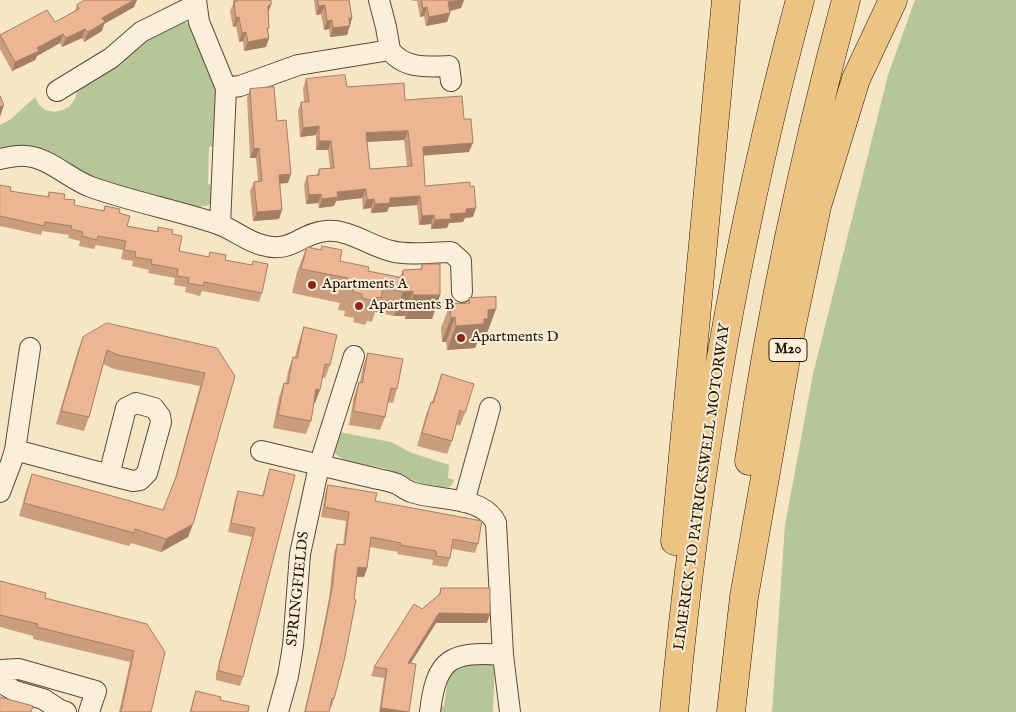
<!DOCTYPE html>
<style>
body{margin:0}
canvas{display:block;background:#f7e6c6}
</style>
<canvas width="1016" height="712"></canvas>
<script>
const context = document.querySelector('canvas').getContext('2d');
context.lineJoin = 'round';
function fillPath(path, color) { context.fillStyle = color; context.fill(path, 'evenodd'); }
function strokePath(path, color, width, dash) { context.strokeStyle = color; context.lineWidth = width; context.lineCap = dash ? 'butt' : 'round'; context.setLineDash(dash || []); context.stroke(path); }
function write(font, color, halo, rows, align = 'center') {
  context.font = font + ' "IM FELL English",serif'; context.lineWidth = 4; context.setLineDash([]); context.textBaseline = 'middle'; context.strokeStyle = halo; context.fillStyle = color; for (const [text, x, y, turn = 0] of rows) {
    context.save(); context.translate(x, y); context.rotate((+turn || 0) * Math.PI / 180); context.textAlign = isNaN(turn) ? turn : align; if (halo) context.strokeText(text, 0, 0); context.fillText(text, 0, 0); context.restore();
  }
}
const green = new Path2D(`
 M 915,0 L 1016,0 L 1016,712 L 772,712 L 785,525 L 813,374 L 888,75 Z
 M 178,22 L 185,22 L 190,25 L 218,88 L 214,146 L 209,147 L 208,184 L 214,186 L 214,201 C 204,210 194,206 181,204 L 0,151 L 0,125 L 11,119 L 35,97 L 39,105 L 45,110 L 54,112 L 63,110 L 70,106 L 75,99 L 79,86 L 138,43 Z
 M 339,432 L 391,442 L 412,453 L 449,465 L 448,478 L 454,480 L 452,485 C 436,496 396,470 379,467 C 367,464 352,464 341,458 C 337,456 335,453 333,450 Z
 M 471,660 L 495,664 L 493,712 L 437,712 L 436,710 L 444,706 L 447,685 L 442,679 L 450,670 Z`);
const minor = new Path2D(`
 M 196,0 L 199,22 L 226,88 L 220,225
 M 379,0 L 386,27 L 390,50
 M 226,88 L 240,86 L 298,65 L 390,50 C 404,69 428,67 449,66 L 451,81
 M 57,91 L 111,58 L 141,32 L 195,5
 M 0,159 C 9,157 17,155 26,156 C 50,158 69,179 91,187 C 133,202 176,210 218,224 C 233,229 246,241 262,245 C 292,254 300,233 326,231 C 349,229 370,246 391,251 C 410,256 432,252 451,252 L 461,261 L 462,292
 M 15,450 L 109,475 L 133,481 L 140,480 L 147,473 L 161,422 L 160,416 L 154,408 L 136,403 L 126,408 L 109,475
 M 261,451 L 378,479 C 384,480 391,482 397,484 C 401,486 406,490 411,492 C 436,501 483,495 496,523 L 503,655 L 510,712
 M 0,492 L 11,463 L 15,450 L 30,348
 M 464,502 L 490,408
 M 0,670 L 19,669 L 96,691 L 89,712
 M 0,682 L 15,691 L 43,699 L 60,710 L 66,712
 M 278,712 L 288,676 L 293,646 L 300,554 L 319,466 L 354,356
 M 430,712 C 436,658 451,651 503,655`);
const motorway = new Path2D(`
 M 749,461 C 772,305 805,152 846,0
 M 675,541 L 726,0
 M 674,712 C 696,471 737,234 800,0
 M 731,712 L 744,597 L 792,324 L 817,206 L 856,79 L 893,0`);
const wall = new Path2D(`
 M 85,0 L 137,0 L 134,7 L 104,24 L 102,31 L 84,42 L 82,38 L 62,47 L 60,43 L 37,56 L 35,60 L 12,71 L 0,49 L 0,35 L 55,22 L 75,11 L 77,5 Z
 M 233,0 L 271,0 L 268,14 L 269,28 L 268,32 L 269,38 L 266,47 L 244,51 L 243,41 L 239,42 L 236,26 L 233,27 L 230,11 L 233,4 Z
 M 314,0 L 349,0 L 352,18 L 347,35 L 330,37 L 329,29 L 324,30 L 321,14 L 316,15 Z
 M 412,0 L 464,0 L 461,8 L 450,11 L 450,13 L 447,22 L 426,26 L 424,16 L 420,17 L 417,1 L 413,1 Z
 M 306,79 L 405,100 L 464,119 L 469,152 L 423,155 L 425,186 L 473,217 L 465,218 L 463,222 L 449,223 L 447,228 L 431,229 L 431,224 L 419,225 L 417,205 L 389,207 L 387,212 L 371,213 L 371,208 L 363,209 L 362,198 L 336,201 L 334,206 L 319,208 L 318,203 L 306,204 L 304,185 L 307,176 L 317,175 L 319,169 L 330,168 L 328,150 L 316,150 L 316,135 L 300,137 L 298,111 L 301,102 L 304,102 L 303,88 ZM 404,140 L 407,166 L 370,169 L 367,142 Z
 M 250,89 L 277,121 L 288,183 L 280,183 L 282,210 L 279,219 L 253,221 L 250,191 L 254,182 L 258,181 L 256,158 L 250,158 L 247,98 Z
 M 0,185 L 10,191 L 47,197 L 49,192 L 64,199 L 74,205 L 103,211 L 105,206 L 119,213 L 127,226 L 157,231 L 158,227 L 172,234 L 179,251 L 208,257 L 210,252 L 225,260 L 251,265 L 253,261 L 262,293 L 259,302 L 202,291 L 200,296 L 185,292 L 186,287 L 174,285 L 175,278 L 148,273 L 149,270 L 132,266 L 133,261 L 121,259 L 123,250 L 96,245 L 94,249 L 79,246 L 80,241 L 68,238 L 69,235 L 42,231 L 41,235 L 0,226 Z
 M 322,246 L 340,261 L 368,271 L 400,277 L 403,270 L 420,269 L 422,264 L 440,295 L 432,319 L 405,319 L 405,316 L 394,316 L 375,312 L 372,322 L 367,321 L 365,325 L 353,322 L 354,318 L 344,316 L 345,311 L 338,310 L 340,303 L 292,293 L 297,272 L 306,248 L 320,250 Z
 M 469,298 L 496,309 L 487,333 L 483,334 L 480,343 L 477,343 L 475,348 L 447,350 L 446,342 L 442,342 L 441,328 L 450,304 L 468,303 Z
 M 304,327 L 330,365 L 325,378 L 322,378 L 315,403 L 314,403 L 311,421 L 306,434 L 273,428 L 279,397 L 284,383 L 286,383 L 288,371 L 293,357 L 295,357 L 299,341 Z
 M 83,337 L 217,348 L 193,524 L 188,537 L 161,552 L 131,543 L 129,546 L 19,516 L 27,488 L 32,474 L 163,510 L 173,486 L 200,386 L 114,369 L 103,364 L 89,417 L 84,431 L 56,424 L 78,350 Z
 M 368,353 L 397,389 L 393,403 L 388,402 L 385,417 L 380,430 L 349,425 L 354,396 L 359,382 L 360,382 L 363,366 Z
 M 442,374 L 465,413 L 460,426 L 456,424 L 452,441 L 447,454 L 417,446 L 426,415 L 431,402 L 432,402 Z
 M 270,469 L 243,677 L 240,686 L 216,680 L 216,674 L 252,537 L 228,532 L 235,500 L 238,491 L 262,496 L 267,478 Z
 M 328,485 L 375,501 L 478,544 L 475,553 L 452,549 L 450,558 L 447,567 L 432,565 L 433,560 L 397,554 L 398,552 L 370,547 L 367,568 L 364,577 L 357,577 L 334,699 L 331,708 L 330,708 L 329,712 L 304,712 L 318,654 L 329,598 L 334,553 L 337,544 L 343,545 L 346,521 L 321,517 L 325,494 Z
 M 0,581 L 45,598 L 147,624 L 151,712 L 119,712 L 130,662 L 33,639 L 33,636 L 0,627 Z
 M 441,588 L 487,623 L 436,623 L 411,663 L 409,712 L 379,712 L 384,678 L 371,676 L 374,667 L 422,609 L 438,596 Z
 M 196,691 L 220,700 L 248,712 L 190,712 L 193,700 Z`);
const shadedWall = new Path2D(`
 M 132,0 L 137,0 L 134,7 L 104,24 L 102,31 L 84,42 L 88,32 L 102,18 Z
 M 461,0 L 464,0 L 461,8 L 445,12 L 448,2 Z
 M 271,5 L 268,14 L 268,6 Z
 M 325,5 L 321,14 L 316,15 L 319,6 Z
 M 427,7 L 424,16 L 420,17 L 423,8 Z
 M 450,13 L 447,22 L 426,26 L 429,17 Z
 M 239,17 L 236,26 L 233,27 L 236,18 Z
 M 349,18 L 352,18 L 347,35 L 330,37 L 333,28 Z
 M 332,20 L 329,29 L 324,30 L 327,21 Z
 M 85,29 L 82,38 L 62,47 L 66,38 Z
 M 246,32 L 243,41 L 239,42 L 242,33 Z
 M 63,34 L 60,43 L 37,56 L 35,60 L 12,71 L 15,62 L 37,48 Z
 M 269,38 L 266,47 L 244,51 L 248,42 Z
 M 4,105 L 0,117 L 0,107 Z
 M 319,126 L 316,135 L 300,137 L 303,128 Z
 M 408,131 L 404,140 L 363,142 L 366,133 Z
 M 319,141 L 331,141 L 328,150 L 316,150 Z
 M 473,143 L 469,152 L 419,156 L 423,147 Z
 M 259,148 L 256,158 L 250,158 L 254,149 Z
 M 291,174 L 288,183 L 276,184 L 279,175 Z
 M 366,189 L 362,198 L 336,201 L 334,206 L 319,208 L 322,199 L 337,192 Z
 M 321,194 L 318,203 L 306,204 L 309,195 Z
 M 420,196 L 417,205 L 389,207 L 387,212 L 371,213 L 375,204 L 390,198 Z
 M 374,199 L 371,208 L 363,209 L 367,200 Z
 M 476,208 L 473,217 L 465,218 L 463,222 L 449,223 L 447,228 L 431,229 L 435,220 L 466,209 Z
 M 282,210 L 279,219 L 253,221 L 257,212 Z
 M 434,215 L 431,224 L 419,225 L 422,216 Z
 M 413,291 L 405,316 L 394,316 L 403,292 Z
 M 413,295 L 440,295 L 432,319 L 405,319 Z
 M 496,309 L 487,333 L 483,334 L 480,343 L 477,343 L 475,348 L 447,350 L 456,326 L 488,310 Z
 M 455,317 L 446,342 L 442,342 L 451,318 Z
 M 316,389 L 320,390 L 315,403 L 312,403 Z
 M 193,524 L 188,537 L 161,552 L 166,539 Z
 M 358,567 L 367,568 L 364,577 L 355,576 Z
 M 439,613 L 490,614 L 487,623 L 436,623 L 405,672 L 408,663 Z
 M 381,708 L 408,712 L 380,712 Z`);
const building = new Path2D(`
 M 85,0 L 134,0 L 102,18 L 105,22 L 88,32 L 85,29 L 66,38 L 63,34 L 37,48 L 39,51 L 15,62 L 0,35 L 47,10 L 55,22 L 79,9 L 77,5 Z
 M 237,0 L 271,0 L 271,5 L 268,6 L 269,28 L 267,28 L 269,38 L 248,42 L 246,32 L 242,33 L 239,17 L 236,18 L 234,2 L 237,1 Z
 M 318,0 L 349,0 L 352,18 L 349,18 L 350,26 L 333,28 L 332,20 L 327,21 L 325,5 L 319,6 Z
 M 422,0 L 461,0 L 448,2 L 450,13 L 429,17 L 427,7 L 423,8 Z
 M 345,75 L 347,87 L 404,83 L 405,100 L 462,96 L 464,119 L 471,119 L 473,143 L 423,147 L 425,186 L 470,182 L 470,187 L 474,186 L 476,208 L 466,209 L 466,213 L 450,214 L 451,219 L 435,220 L 434,215 L 422,216 L 420,196 L 390,198 L 390,203 L 375,204 L 374,199 L 367,200 L 366,189 L 337,192 L 338,197 L 322,199 L 321,194 L 309,195 L 307,176 L 319,175 L 319,169 L 334,168 L 331,141 L 319,141 L 319,126 L 303,128 L 301,102 L 309,102 L 306,79 ZM 408,131 L 412,166 L 370,169 L 366,133 Z
 M 274,87 L 277,121 L 286,120 L 291,174 L 279,175 L 282,210 L 257,212 L 254,182 L 262,181 L 259,148 L 254,149 L 250,89 Z
 M 0,96 L 4,105 L 0,107 Z
 M 0,185 L 11,187 L 10,191 L 49,197 L 49,192 L 65,194 L 64,199 L 75,200 L 74,205 L 104,211 L 105,206 L 120,209 L 119,213 L 130,216 L 127,226 L 158,232 L 158,227 L 173,230 L 172,234 L 182,236 L 179,251 L 209,257 L 210,252 L 226,255 L 225,260 L 252,265 L 253,261 L 268,264 L 262,293 L 204,282 L 203,286 L 188,283 L 189,278 L 177,276 L 178,269 L 151,264 L 152,260 L 135,257 L 136,252 L 124,250 L 126,241 L 98,236 L 97,240 L 82,236 L 83,232 L 71,229 L 72,226 L 45,222 L 44,226 L 0,216 Z
 M 322,246 L 342,250 L 340,261 L 369,267 L 368,271 L 403,278 L 403,270 L 422,269 L 422,264 L 440,264 L 440,295 L 413,295 L 413,291 L 403,292 L 383,288 L 381,298 L 375,297 L 374,301 L 362,298 L 362,294 L 353,292 L 354,287 L 347,286 L 348,278 L 301,269 L 307,247 L 321,250 Z
 M 496,297 L 496,309 L 488,310 L 488,319 L 484,319 L 484,324 L 456,326 L 455,317 L 451,318 L 450,304 L 470,303 L 469,298 Z
 M 107,323 L 217,348 L 235,376 L 193,524 L 166,539 L 135,529 L 134,533 L 24,503 L 32,474 L 163,510 L 176,477 L 205,373 L 118,355 L 107,350 L 89,417 L 61,411 L 83,337 Z
 M 304,327 L 337,335 L 330,365 L 325,364 L 320,390 L 316,389 L 311,421 L 278,415 L 284,383 L 288,384 L 293,357 L 297,358 Z
 M 368,353 L 403,359 L 397,389 L 391,388 L 385,417 L 353,411 L 359,382 L 362,383 Z
 M 442,374 L 474,384 L 465,413 L 460,410 L 452,441 L 422,433 L 431,402 L 433,403 Z
 M 270,469 L 295,475 L 243,677 L 219,671 L 219,665 L 255,528 L 231,523 L 238,491 L 263,496 Z
 M 328,485 L 377,493 L 375,501 L 482,521 L 478,544 L 453,539 L 450,558 L 436,556 L 436,551 L 400,545 L 401,543 L 371,537 L 367,568 L 358,567 L 354,599 L 356,600 L 344,661 L 334,699 L 332,698 L 329,712 L 305,712 L 321,645 L 332,589 L 337,544 L 345,545 L 349,512 L 325,507 Z
 M 0,581 L 46,593 L 45,598 L 147,624 L 165,652 L 151,712 L 121,712 L 134,651 L 37,627 L 38,624 L 0,615 Z
 M 441,588 L 490,588 L 490,614 L 439,613 L 408,663 L 416,664 L 409,712 L 381,708 L 387,669 L 374,667 L 414,604 L 422,609 L 440,594 Z
 M 196,691 L 221,697 L 220,700 L 249,706 L 248,712 L 191,712 Z
 M 0,697 L 33,706 L 31,712 L 0,712 Z`);
const markers = [
 [312,285,5,"#8f2418"],
 [359,306,5,"#8f2418"],
 [461,338,5,"#8f2418"]
];
const shields = [
 [788,350,38]
];
const shieldNames = [
 ["M20",788,350]
];
const poiNames = [
 ["Apartments A",322,285],
 ["Apartments B",369,306],
 ["Apartments D",471,338]
];
const streetNames = [
 ["LIMERICK TO PATRICKSWELL MOTORWAY",703,487,-82],
 ["SPRINGFIELDS",299,589,-84]
];
fillPath(green, '#b7c699');
strokePath(minor, '#5b4b33', 22);
strokePath(motorway, '#271702', 29);
strokePath(minor, '#faefda', 20);
strokePath(motorway, '#ecc383', 28);
fillPath(wall, '#ca9d7d');
fillPath(shadedWall, '#a47f66');
fillPath(building, '#ebb691');
strokePath(building, '#a47f66', 1);
for (const [x, y, r, color] of markers) { const dot = new Path2D(); dot.arc(x, y, r, 0, 2 * Math.PI); context.fillStyle = color; context.fill(dot); strokePath(dot, '#faefda', 2); }
for (const [x, y, w] of shields) { const box = new Path2D(); box.roundRect(x - w / 2, y - 11.5, w, 23, 4); context.fillStyle = '#faefda'; context.fill(box); strokePath(box, '#271702', 1); }
write('bold 14px', '#271702', null, shieldNames);
write('15px', '#271702', '#faefda', poiNames, 'left');
write('15px', '#271702', '#faefda', streetNames);
</script>
